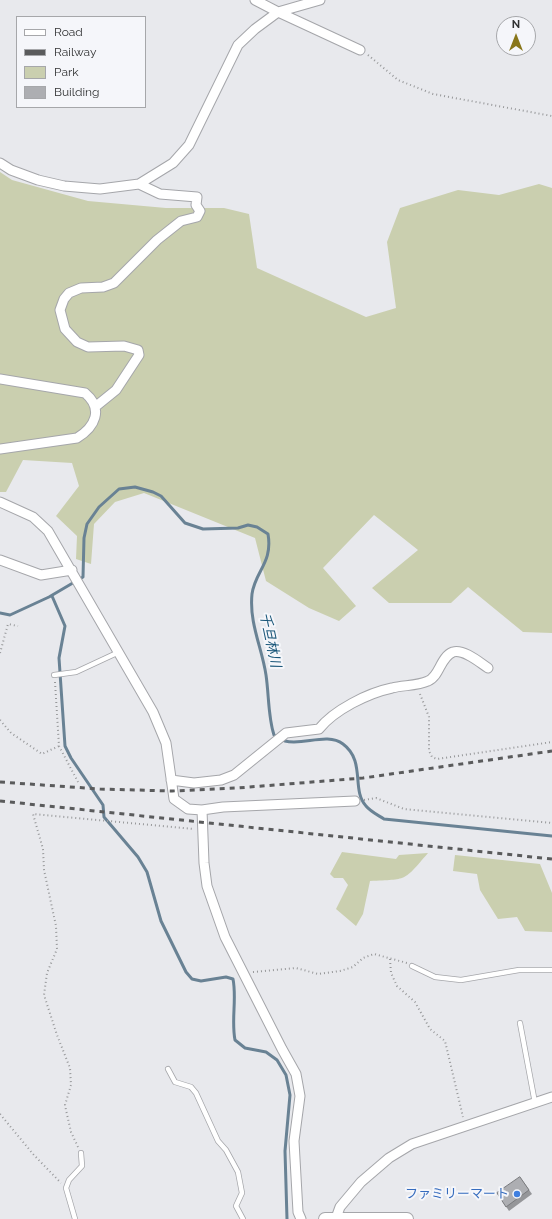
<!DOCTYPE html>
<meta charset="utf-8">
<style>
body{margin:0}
#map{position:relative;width:552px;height:1219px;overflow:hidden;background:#e8e9ed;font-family:Raleway,sans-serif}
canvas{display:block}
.legend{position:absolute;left:16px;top:16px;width:130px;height:92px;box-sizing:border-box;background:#f5f6fa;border:1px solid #a6a7aa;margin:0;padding:5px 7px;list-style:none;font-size:12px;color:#303132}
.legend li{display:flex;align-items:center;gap:8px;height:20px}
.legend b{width:20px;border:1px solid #a6a7aa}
.north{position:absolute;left:496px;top:16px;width:40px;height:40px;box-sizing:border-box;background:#f5f6fa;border:1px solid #a6a7aa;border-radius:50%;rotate:0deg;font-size:11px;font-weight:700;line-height:16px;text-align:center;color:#303132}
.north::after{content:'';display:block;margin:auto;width:14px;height:18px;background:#88761a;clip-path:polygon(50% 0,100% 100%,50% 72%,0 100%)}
</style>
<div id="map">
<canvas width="552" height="1219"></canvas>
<ul class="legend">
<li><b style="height:5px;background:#fff"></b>Road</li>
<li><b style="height:5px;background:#5a5b5c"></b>Railway</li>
<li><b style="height:11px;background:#cacfaf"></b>Park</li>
<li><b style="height:11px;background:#adaeb2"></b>Building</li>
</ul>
<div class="north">N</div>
</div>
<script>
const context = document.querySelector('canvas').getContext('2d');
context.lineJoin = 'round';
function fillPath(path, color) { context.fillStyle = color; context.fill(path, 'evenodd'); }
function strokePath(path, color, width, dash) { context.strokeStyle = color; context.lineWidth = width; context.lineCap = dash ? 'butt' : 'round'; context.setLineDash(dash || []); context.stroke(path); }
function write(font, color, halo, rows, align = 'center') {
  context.font = font + ' Raleway,"Noto Sans JP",sans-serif'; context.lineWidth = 4; context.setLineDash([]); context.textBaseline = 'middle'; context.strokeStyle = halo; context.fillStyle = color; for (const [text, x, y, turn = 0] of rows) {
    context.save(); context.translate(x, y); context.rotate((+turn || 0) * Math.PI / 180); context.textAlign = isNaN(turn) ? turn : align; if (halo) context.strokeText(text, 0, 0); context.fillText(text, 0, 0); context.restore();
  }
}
const green = new Path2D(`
 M 0,172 L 12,180 L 88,201 L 166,208 L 224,208 L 249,214 L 257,268 L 366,317 L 396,308 L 387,242 L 400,208 L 458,190 L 499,195 L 539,184 L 552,188 L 552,633 L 523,632 L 468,587 L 451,603 L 389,603 L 372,588 L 418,550 L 374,515 L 323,568 L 356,606 L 339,621 L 309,608 L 266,581 L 255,538 L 144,493 L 115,502 L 94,524 L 91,564 L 76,559 L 77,536 L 56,516 L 79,486 L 72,463 L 23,460 L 6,492 L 0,492 Z
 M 342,852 L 396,859 L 399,855 L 428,853 C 403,882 408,879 370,881 L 363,914 L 356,926 L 336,909 L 348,885 L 343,878 L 334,878 L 330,874 Z
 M 455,855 L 540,864 L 552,893 L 552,932 L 525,931 L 517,917 L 498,919 L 480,890 L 477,874 L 453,871 Z`);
const stream = new Path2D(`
 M 52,596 L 65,626 L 59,658 L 65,746 L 71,758 L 103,805 L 104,817 L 138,857 L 147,872 L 161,921 L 186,972 L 192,979 L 201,981 L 226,977 L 233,979 C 237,999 231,1020 235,1040 L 245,1048 L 266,1052 L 277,1060 L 286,1075 L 290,1095 L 285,1151 L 287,1219
 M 0,613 L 10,615 L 49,597 L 83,577 L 84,538 L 87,524 L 99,507 L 119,489 L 135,487 L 153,492 L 161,496 L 185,523 L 203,529 L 238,528 L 248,525 L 257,527 L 268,534 C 273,563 255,571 252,594 C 249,623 262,648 266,675 C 269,695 268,717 274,735 C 278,737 282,740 285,741 C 303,746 327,732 343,744 C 366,761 351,790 366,806 C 371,812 378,815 384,819 L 552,836`);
const path = new Path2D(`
 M 368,55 L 398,80 L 433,94 L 552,116
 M 0,653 L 8,624 L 18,626
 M 55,682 L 59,746 L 78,782
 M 420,694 L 429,717 L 429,751 L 432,757 L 437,759 L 552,742
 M 0,720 L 11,733 L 42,754 L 59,746
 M 364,800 L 376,798 L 404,809 L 552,823
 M 390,959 L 391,973 L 397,986 L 415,1002 L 430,1029 L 445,1041 L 463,1117
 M 253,972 L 296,968 L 318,974 L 340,971 L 353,967 L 363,958 L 374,954 L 407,963
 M 0,1114 L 33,1154 L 61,1183
 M 78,1147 L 71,1132 L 66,1110 L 65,1105 L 71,1085 L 70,1068 L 57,1035 L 44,995 L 47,973 L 57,949 L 56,926 L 44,870 L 43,849 L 33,814 L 194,829`);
const lane = new Path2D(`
 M 54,675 L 76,672 L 119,652
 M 412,966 L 435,977 L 461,980 L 519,970 L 552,970
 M 520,1023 L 535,1103
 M 168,1069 L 175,1082 L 191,1087 L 196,1093 L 218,1141 L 226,1150 L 238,1172 L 242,1193 L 236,1206 L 243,1219
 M 75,1219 L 66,1188 L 69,1180 L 82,1166 L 81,1153`);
const street = new Path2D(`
 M 255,0 L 278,12 L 360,50
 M 0,163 L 11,170 L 38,180 L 64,186 L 100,189 L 139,184 L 173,163 L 189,145 L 238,45 L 255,29 L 278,12 L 320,0
 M 0,379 L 85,393 C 104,409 95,427 77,438 L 0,449
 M 95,407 L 116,390 L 139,355 L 138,350 L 124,346 L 88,347 L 77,342 L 65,329 L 60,310 L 64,299 L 69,293 L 81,288 L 103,287 L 114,283 L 157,240 L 181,221 L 197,217 L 200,211 L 196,205 L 197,197 L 160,194 L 139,184
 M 0,502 L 33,517 L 48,531 L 153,712 L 166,743 L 174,799 L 188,809 L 202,810 L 204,863 L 207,886 L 225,937 L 282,1049 L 296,1074 L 300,1096 L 294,1141 L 298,1212 L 301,1219
 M 0,560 L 41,575 L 72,570
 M 171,780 L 194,783 L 221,780 L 234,775 L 286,733 L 319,729 C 334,710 368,693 392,688 C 403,685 417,686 428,681 C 440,676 440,657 453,652 C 464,649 479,662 488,668
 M 202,810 L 223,807 L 355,801
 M 336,1218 L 340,1207 L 361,1182 L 389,1158 L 412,1144 L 552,1097`);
const secondary = new Path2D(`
 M 325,1219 L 407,1219`);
const rail = new Path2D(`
 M 0,782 L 100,789 L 172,791 L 237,788 L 363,778 L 552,751
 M 0,801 L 552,859`);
const wall = new Path2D(`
 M 520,1177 L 532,1194 L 509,1211 L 497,1193 Z`);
const building = new Path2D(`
 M 520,1177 L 529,1190 L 506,1207 L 497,1193 Z`);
const markers = [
 [517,1194,4,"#3f7fe0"]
];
const shopNames = [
 ["ファミリーマート",509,1194]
];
const waterNames = [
 ["千旦林川",270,640,78]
];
fillPath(green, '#cacfaf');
strokePath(stream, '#698294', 3);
strokePath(lane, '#a5a6aa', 6);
strokePath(street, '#a5a6aa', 11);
strokePath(secondary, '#a5a6aa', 14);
strokePath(path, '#97989a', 2, [1, 3]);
strokePath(lane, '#fff', 4.5);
strokePath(street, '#fff', 9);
strokePath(secondary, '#fff', 12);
strokePath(rail, '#5a5b5c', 3, [5, 5]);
fillPath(wall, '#959699');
fillPath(building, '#adaeb2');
strokePath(building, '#797a7d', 1);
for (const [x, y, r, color] of markers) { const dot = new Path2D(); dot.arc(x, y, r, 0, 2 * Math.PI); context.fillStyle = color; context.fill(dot); strokePath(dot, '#f5f6fa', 1.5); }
write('13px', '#366cbe', '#f5f6fa', shopNames, 'right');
write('italic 14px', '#185578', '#f5f6fa', waterNames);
</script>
